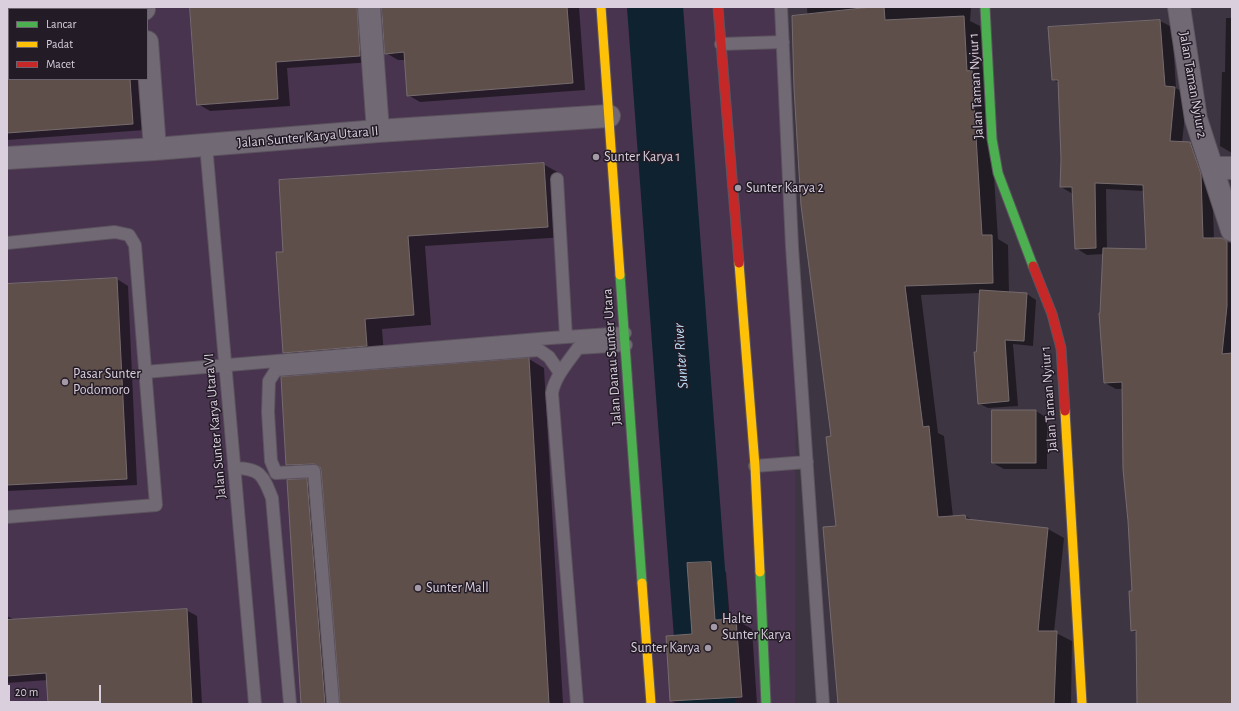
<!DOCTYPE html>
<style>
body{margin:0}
#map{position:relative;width:1239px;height:711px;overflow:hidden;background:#3e3542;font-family:"Alegreya Sans",sans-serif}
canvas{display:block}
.frame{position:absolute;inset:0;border:8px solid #d9cfdd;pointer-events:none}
.legend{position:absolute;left:8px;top:8px;width:140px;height:72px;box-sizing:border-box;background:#231b26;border:1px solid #6c636f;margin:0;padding:5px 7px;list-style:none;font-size:12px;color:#d9cfdd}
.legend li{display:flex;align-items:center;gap:8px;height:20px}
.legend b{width:20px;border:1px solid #6c636f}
.scale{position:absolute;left:8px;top:685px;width:93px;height:18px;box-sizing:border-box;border:2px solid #d9cfdd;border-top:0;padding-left:5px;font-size:12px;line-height:14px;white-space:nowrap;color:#d9cfdd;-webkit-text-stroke:3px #231b26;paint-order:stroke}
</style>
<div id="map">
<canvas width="1239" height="711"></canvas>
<div class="frame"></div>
<ul class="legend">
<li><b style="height:5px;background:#4caf50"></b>Lancar</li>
<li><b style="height:5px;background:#ffc107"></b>Padat</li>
<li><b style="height:5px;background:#c62828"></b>Macet</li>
</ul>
<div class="scale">20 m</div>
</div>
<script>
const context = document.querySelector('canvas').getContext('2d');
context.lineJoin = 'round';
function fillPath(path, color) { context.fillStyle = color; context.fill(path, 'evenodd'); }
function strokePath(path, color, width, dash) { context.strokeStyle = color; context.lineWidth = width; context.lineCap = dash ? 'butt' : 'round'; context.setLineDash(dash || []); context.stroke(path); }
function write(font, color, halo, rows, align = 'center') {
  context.font = font + ' "Alegreya Sans",sans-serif'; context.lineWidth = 3; context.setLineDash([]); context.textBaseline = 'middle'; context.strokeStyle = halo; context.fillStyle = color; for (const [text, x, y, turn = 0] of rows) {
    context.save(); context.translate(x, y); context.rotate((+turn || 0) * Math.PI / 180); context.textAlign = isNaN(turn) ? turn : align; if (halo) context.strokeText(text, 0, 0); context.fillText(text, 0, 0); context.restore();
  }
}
const built = new Path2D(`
 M 7,7 L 781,7 L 796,297 L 795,704 L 7,704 ZM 9,9 L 147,9 L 147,79 L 9,79 Z`);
const shadow = new Path2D(`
 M 7,7 L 137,7 L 137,9 L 9,9 L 9,79 L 142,79 L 145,130 L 7,140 Z
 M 191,7 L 371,7 L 372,62 L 287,68 L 290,106 L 210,111 L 198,104 Z
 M 382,7 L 579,7 L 585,90 L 420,102 L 408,95 L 406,60 L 398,60 L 386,53 Z
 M 807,7 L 971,7 L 970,21 L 980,26 L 988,81 L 998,239 L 1008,245 L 1009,293 L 1027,294 L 1036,300 L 1033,346 L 1013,344 L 1018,406 L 988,408 L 978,403 L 976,353 L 981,293 L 921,295 L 938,433 L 944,436 L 953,517 L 965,516 L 975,521 L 1048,529 L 1064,538 L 1054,632 L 1072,641 L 1071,704 L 839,704 L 837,527 Z
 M 1226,18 L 1232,18 L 1232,153 L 1220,146 L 1222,72 L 1225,72 Z
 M 1160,21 L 1172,27 L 1176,88 L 1187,95 L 1182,143 L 1190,143 L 1202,150 L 1212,182 L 1214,239 L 1222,239 L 1232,244 L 1232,704 L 1139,704 L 1137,633 L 1132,630 L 1133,591 L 1123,389 L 1116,389 L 1105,383 L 1104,254 L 1087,255 L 1076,248 L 1073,194 L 1061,187 L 1062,159 L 1059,83 L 1053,80 ZM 1106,189 L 1144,191 L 1147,251 L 1107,249 Z
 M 543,164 L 561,174 L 565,237 L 425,246 L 431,325 L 382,329 L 384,355 L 301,362 L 284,352 L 284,253 Z
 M 117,279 L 128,286 L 137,485 L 7,491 L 7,285 Z
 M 529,359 L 544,368 L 563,704 L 302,704 L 307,480 L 324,490 L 323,472 L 303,473 L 287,464 Z
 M 993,411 L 1036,411 L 1047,418 L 1047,469 L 1004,469 L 993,463 Z
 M 711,563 L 726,572 L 730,620 L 736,620 L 752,629 L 757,704 L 677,704 L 671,701 L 693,635 L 688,564 Z
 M 186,610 L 197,616 L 202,704 L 49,704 L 48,680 L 7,683 L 7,616 L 13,619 L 13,621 Z`);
const river = new Path2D(`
 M 655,7 L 707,704`);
const building = new Path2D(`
 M 190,7 L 357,7 L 360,56 L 276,62 L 278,99 L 197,105 Z
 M 382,7 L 567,7 L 573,83 L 407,96 L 404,52 L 385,54 Z
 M 872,7 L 884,7 L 885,20 L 964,16 L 967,71 L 972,70 L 982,235 L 992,235 L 993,283 L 905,286 L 923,427 L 929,426 L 938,517 L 965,515 L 966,519 L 1048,528 L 1038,631 L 1057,631 L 1054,704 L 838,704 L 823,527 L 836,526 L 826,437 L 831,436 L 801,205 L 794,88 L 792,16 Z
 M 1160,20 L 1165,86 L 1175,87 L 1170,141 L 1190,142 L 1201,174 L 1203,238 L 1222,238 L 1227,241 L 1227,306 L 1222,354 L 1232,353 L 1232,704 L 1137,704 L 1136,630 L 1131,631 L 1129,591 L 1132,591 L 1128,521 L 1123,469 L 1122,382 L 1104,383 L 1099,313 L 1100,313 L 1103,248 L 1146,249 L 1143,185 L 1095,183 L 1096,248 L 1075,249 L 1072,187 L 1060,187 L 1061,159 L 1058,80 L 1052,80 L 1048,27 Z
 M 7,79 L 130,79 L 133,124 L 7,133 Z
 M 544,163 L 548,227 L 408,236 L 414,315 L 365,319 L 367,346 L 283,353 L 276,252 L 283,252 L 279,180 Z
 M 117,278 L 127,479 L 7,485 L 7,284 Z
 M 980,290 L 1027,293 L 1024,341 L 1005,340 L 1009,401 L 978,404 L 974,352 L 976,352 Z
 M 529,358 L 549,704 L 340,704 L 321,470 L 320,467 L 314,464 L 286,465 L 281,377 Z
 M 992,410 L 1036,410 L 1036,463 L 992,463 Z
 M 307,479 L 325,704 L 301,704 L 287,480 Z
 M 711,562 L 715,620 L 736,619 L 742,697 L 670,701 L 666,636 L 692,634 L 687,563 Z
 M 187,609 L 192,704 L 48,704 L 46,673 L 7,676 L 7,620 Z`);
const lane = new Path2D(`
 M 781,7 L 792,247 L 823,704
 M 721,44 L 783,42
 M 206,145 L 255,704
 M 557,179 L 566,337
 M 7,243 L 115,232 L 129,235 L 135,245 L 156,505 L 7,517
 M 145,372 L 551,338 L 625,333
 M 755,466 L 807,462
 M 234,468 C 260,468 263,475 272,498 L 290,704
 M 333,704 L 314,471 L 276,473 L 271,461 L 268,412 L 269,381 L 276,370 L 539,350 L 549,357 L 560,373
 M 577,704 L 552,393 C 555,376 569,361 578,348 L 626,345`);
const street = new Path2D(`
 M 144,7 L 144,9
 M 369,7 L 378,131
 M 1179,7 L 1196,119 L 1232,230
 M 147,42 L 155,149
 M 7,158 L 155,149 L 378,131 L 609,116
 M 1212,168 L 1232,168`);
const fast = new Path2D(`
 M 985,7 L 992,139 L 998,173 L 1033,266
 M 620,275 L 642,583
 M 760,572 L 766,704`);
const slow = new Path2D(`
 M 601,7 L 620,275
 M 739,263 L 755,466 L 760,572
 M 1065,411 L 1082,704
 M 642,583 L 651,704`);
const jam = new Path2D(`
 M 718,7 L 739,263
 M 1033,266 L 1052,314 L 1061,348 L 1065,411`);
const markers = [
 [596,157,4,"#a399a7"],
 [738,188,4,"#a399a7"],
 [65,382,4,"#a399a7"],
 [418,588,4,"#a399a7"],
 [714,627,4,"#a399a7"],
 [708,648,4,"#a399a7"]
];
const streetNames = [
 ["Jalan Taman Nyiur 2",1193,85,80],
 ["Jalan Taman Nyiur 1",976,86,-93],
 ["Jalan Sunter Karya Utara II",308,137,-5],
 ["Jalan Danau Sunter Utara",612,357,-94],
 ["Jalan Taman Nyiur 1",1049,399,-94],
 ["Jalan Sunter Karya Utara VI",215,426,-95]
];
const poiNames = [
 ["Sunter Karya 1",604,157],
 ["Sunter Karya 2",746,188],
 ["Pasar Sunter",73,374],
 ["Podomoro",73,390],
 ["Sunter Mall",426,588],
 ["Halte",722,619],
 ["Sunter Karya",722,635],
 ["Sunter Karya",700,648,"right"]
];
const waterNames = [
 ["Sunter River",681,356,-94]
];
fillPath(built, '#48344e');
fillPath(shadow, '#0007');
strokePath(river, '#0e2230', 56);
fillPath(building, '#5e4f4b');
strokePath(building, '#756b6d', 1);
strokePath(lane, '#5c535f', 14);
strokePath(street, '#5c535f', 24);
strokePath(fast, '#5c535f', 11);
strokePath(slow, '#5c535f', 11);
strokePath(jam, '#5c535f', 11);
strokePath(lane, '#716a74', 12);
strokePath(street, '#716a74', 22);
strokePath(fast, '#4caf50', 9);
strokePath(slow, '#ffc107', 9);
strokePath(jam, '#c62828', 9);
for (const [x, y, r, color] of markers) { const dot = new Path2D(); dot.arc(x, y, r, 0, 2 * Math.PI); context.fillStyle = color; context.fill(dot); strokePath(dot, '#231b26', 1.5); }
write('14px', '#d9cfdd', '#231b26', streetNames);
write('14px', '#d9cfdd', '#231b26', poiNames, 'left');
write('italic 15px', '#badef8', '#231b26', waterNames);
</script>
